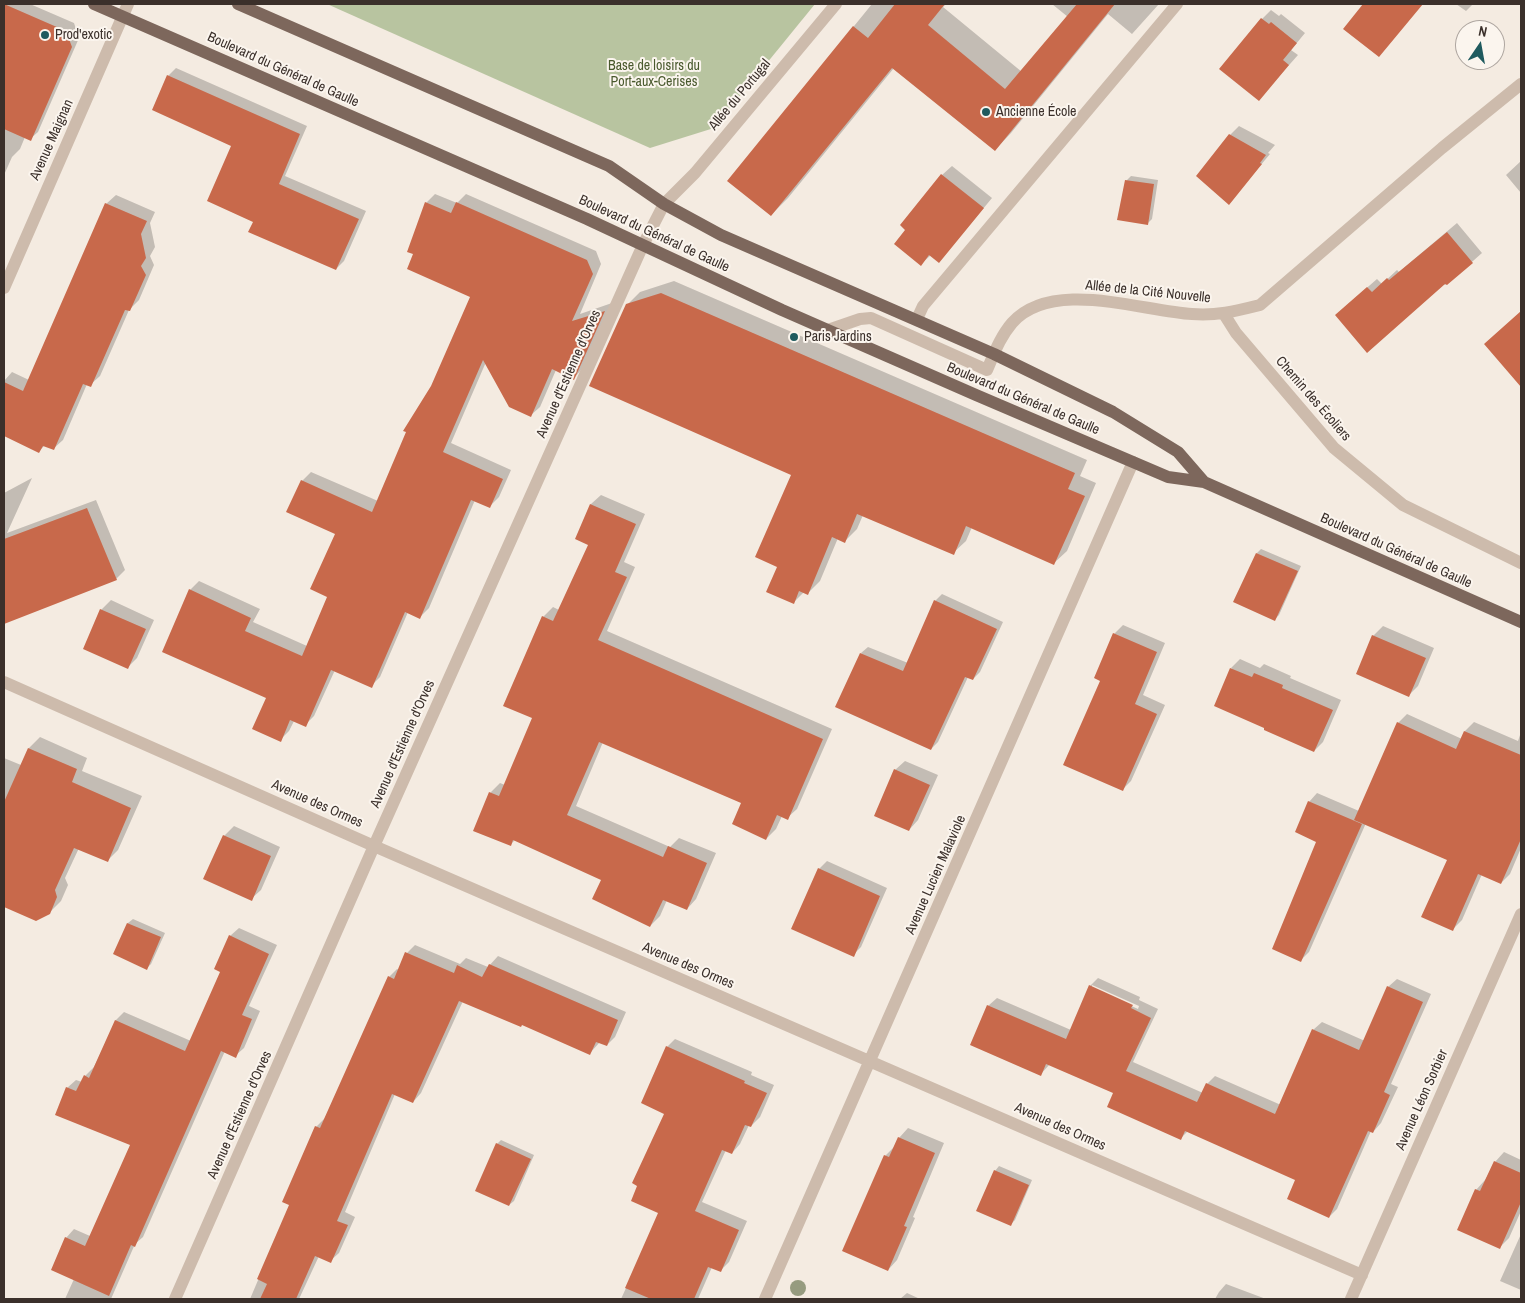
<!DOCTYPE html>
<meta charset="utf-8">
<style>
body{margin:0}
#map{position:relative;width:1525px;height:1303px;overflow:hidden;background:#f4ebe1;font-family:"Archivo Narrow",sans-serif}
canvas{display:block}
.frame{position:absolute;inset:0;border:5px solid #3b302b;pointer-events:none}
.north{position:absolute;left:1455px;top:20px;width:50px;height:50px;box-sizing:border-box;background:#fbf5ee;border:1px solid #aea6a0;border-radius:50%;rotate:12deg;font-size:14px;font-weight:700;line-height:20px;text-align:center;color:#3b302b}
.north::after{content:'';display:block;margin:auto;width:18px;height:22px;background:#1f5a5e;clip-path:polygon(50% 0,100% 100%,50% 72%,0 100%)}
</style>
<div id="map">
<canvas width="1525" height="1303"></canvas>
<div class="frame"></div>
<div class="north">N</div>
</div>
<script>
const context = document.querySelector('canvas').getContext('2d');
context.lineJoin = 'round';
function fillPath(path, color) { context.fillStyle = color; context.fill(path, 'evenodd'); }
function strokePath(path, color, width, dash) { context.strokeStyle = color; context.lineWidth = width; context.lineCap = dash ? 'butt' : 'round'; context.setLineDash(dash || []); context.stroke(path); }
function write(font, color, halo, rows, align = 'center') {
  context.font = font + ' "Archivo Narrow",sans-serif'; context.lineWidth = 4; context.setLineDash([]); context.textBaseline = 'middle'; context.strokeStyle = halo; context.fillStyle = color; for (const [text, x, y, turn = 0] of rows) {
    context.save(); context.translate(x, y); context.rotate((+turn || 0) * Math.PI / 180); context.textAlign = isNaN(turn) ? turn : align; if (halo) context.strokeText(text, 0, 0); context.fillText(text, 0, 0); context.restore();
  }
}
const green = new Path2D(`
 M 327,4 L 815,4 L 714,128 L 650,148 Z`);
const shadow = new Path2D(`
 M 4,4 L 30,4 L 74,23 L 79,38 L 38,132 L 30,139 L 25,137 L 20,149 L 12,157 L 4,175 Z
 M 872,4 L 946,4 L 943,7 L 1022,72 L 1068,17 L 1052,4 L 1159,4 L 1132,34 L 1108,14 L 1011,133 L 995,150 L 894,68 L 788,198 L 771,215 L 728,181 Z
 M 1456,4 L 1473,4 L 1466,11 Z
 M 1271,10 L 1279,16 L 1281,14 L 1305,33 L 1291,50 L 1298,55 L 1259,99 L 1262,19 Z
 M 176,68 L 307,126 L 285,176 L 366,211 L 344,261 L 336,269 L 254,221 L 232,145 L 168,76 Z
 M 1239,126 L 1275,145 L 1268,153 L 1270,154 L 1229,203 L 1230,135 Z
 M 1521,161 L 1521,193 L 1506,175 Z
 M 952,166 L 992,198 L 939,262 L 931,255 L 921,264 L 942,175 Z
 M 1131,176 L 1158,180 L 1152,219 L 1148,223 L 1118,219 L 1127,180 Z
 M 435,194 L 457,203 L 466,194 L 596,251 L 601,264 L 580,314 L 612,303 L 582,369 L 574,378 L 556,370 L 540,407 L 531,415 L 486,362 L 451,443 L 511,470 L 499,497 L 490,506 L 475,500 L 429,608 L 420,617 L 408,612 L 380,677 L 371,686 L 335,670 L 314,716 L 305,725 L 294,721 L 289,731 L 280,740 L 268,697 L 190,590 L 199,581 L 260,609 L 253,622 L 307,646 L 328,596 L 336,534 L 302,481 L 311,472 L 378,501 L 432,386 L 471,296 L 415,254 L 426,203 Z
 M 116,195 L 155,212 L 150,223 L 155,247 L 150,256 L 154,265 L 139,300 L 129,310 L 100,376 L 90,385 L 87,384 L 63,440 L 53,449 L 45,445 L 39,451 L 4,435 L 11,419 L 4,416 L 4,381 L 12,372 L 29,380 L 106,204 Z
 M 1457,223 L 1482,253 L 1447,284 L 1346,306 L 1377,279 L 1382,284 L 1397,270 L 1399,272 Z
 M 674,281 L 1087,460 L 1080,476 L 1096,483 L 1067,551 L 1054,563 L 972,527 L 966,541 L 953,553 L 863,515 L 857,529 L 845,541 L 838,538 L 820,581 L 807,594 L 804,592 L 793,603 L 779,566 L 793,474 L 627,305 L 640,292 Z
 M 32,478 L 7,533 L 96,500 L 125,570 L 116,579 L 4,623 L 4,493 Z
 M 601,495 L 645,514 L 624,562 L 635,567 L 607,631 L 832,729 L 797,809 L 787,818 L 782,816 L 776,829 L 766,839 L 743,802 L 603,742 L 576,806 L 670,847 L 679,838 L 716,853 L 696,899 L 687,909 L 667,900 L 660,916 L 650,926 L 603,879 L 515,840 L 510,845 L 490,793 L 500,783 L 505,785 L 533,718 L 543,617 L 553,607 L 559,610 L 590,544 L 577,538 L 591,504 Z
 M 1261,549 L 1301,566 L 1279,615 L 1275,619 L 1257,553 Z
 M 942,594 L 1003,622 L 980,672 L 973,679 L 968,677 L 938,742 L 931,749 L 861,653 L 868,647 L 908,663 L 935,601 Z
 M 111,600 L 154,620 L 137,658 L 128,667 L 101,610 Z
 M 1123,625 L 1165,643 L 1143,695 L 1165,705 L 1131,781 L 1123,789 L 1102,680 L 1114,634 Z
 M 1383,626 L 1434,648 L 1418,686 L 1409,695 L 1373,636 Z
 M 1240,659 L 1260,668 L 1264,664 L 1291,676 L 1290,678 L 1341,700 L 1323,742 L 1314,751 L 1231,668 Z
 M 1407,714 L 1462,739 L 1465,731 L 1474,722 L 1518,741 L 1521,732 L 1521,848 L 1510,874 L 1501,883 L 1482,874 L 1462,920 L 1453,929 L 1448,860 L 1366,823 L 1309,952 L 1301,960 L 1318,841 L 1309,802 L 1317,793 L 1359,811 L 1398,723 Z
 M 40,737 L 87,758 L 82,771 L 142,796 L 118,850 L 107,861 L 79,848 L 65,878 L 68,885 L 61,901 L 49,913 L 36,920 L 4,906 L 4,758 L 21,765 L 29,748 Z
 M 905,761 L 938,775 L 918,820 L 909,830 L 895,770 Z
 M 234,826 L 280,847 L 261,890 L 251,899 L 224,836 Z
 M 827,861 L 887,888 L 861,947 L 853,955 L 819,869 Z
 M 133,919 L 165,933 L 151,964 L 147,968 L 115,954 L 128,923 Z
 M 239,928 L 277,945 L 249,1006 L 260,1011 L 244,1048 L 235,1056 L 225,1051 L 143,1237 L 135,1244 L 111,1299 L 65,1299 L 74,1279 L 66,1238 L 74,1229 L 90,1236 L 132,1144 L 67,1088 L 76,1080 L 82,1082 L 85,1076 L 94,1067 L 116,1020 L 124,1012 L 191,1041 L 221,971 L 230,936 Z
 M 415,945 L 460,964 L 466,958 L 488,967 L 498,956 L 626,1012 L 615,1037 L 607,1045 L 600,1042 L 590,1053 L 523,1024 L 463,1001 L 421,1093 L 413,1102 L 395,1094 L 345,1212 L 355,1217 L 339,1253 L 330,1261 L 319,1256 L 299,1299 L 250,1299 L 290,1205 L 316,1127 L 325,1118 L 389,977 L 397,969 L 399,970 L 407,953 Z
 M 1098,978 L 1140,997 L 1139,1000 L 1158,1009 L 1133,1062 L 1203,1093 L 1207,1084 L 1215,1076 L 1281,1105 L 1313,1030 L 1322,1022 L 1365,1041 L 1388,987 L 1397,979 L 1431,994 L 1391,1084 L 1398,1087 L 1381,1123 L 1373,1132 L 1371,1131 L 1337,1209 L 1329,1217 L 1297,1179 L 1188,1131 L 1180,1139 L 1115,1093 L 1050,1064 L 1040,1075 L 988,1006 L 997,998 L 1071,1030 L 1090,986 ZM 1092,985 L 1139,1006 L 1138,1009 L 1092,988 Z
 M 675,1039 L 752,1072 L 751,1075 L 774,1085 L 760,1117 L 751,1126 L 749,1125 L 740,1144 L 732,1153 L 726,1150 L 702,1202 L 747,1221 L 729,1262 L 720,1271 L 712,1267 L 698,1299 L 621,1299 L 660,1213 L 665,1113 L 667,1047 Z
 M 908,1128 L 944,1143 L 913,1217 L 915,1218 L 897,1260 L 888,1270 L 885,1156 L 895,1146 L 899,1138 Z
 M 501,1140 L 534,1155 L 514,1201 L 509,1205 L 497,1144 Z
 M 1504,1152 L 1521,1160 L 1521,1211 L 1509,1238 L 1500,1247 L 1476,1190 L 1485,1180 L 1495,1162 Z
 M 999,1166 L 1032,1180 L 1015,1220 L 1011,1224 L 995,1171 Z
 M 1521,1234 L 1521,1290 L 1500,1281 Z
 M 1226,1284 L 1266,1299 L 1215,1299 L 1219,1292 Z
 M 907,1293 L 920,1299 L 900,1299 Z`);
const building = new Path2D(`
 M 4,4 L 66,31 L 72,47 L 31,141 L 4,129 Z
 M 895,4 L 945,4 L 928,25 L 1005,89 L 1077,4 L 1115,4 L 995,151 L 892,68 L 771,216 L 727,181 L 853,26 L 868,38 Z
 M 1363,4 L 1423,4 L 1379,57 L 1343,29 Z
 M 1261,18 L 1269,24 L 1271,22 L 1297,43 L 1283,60 L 1289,65 L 1259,101 L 1219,69 Z
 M 167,75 L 300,134 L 279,184 L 359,219 L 336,270 L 248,232 L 253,222 L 207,201 L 231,146 L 152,110 Z
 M 1229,134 L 1266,155 L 1260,163 L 1262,164 L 1229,205 L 1196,176 Z
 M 941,174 L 984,208 L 939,263 L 929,255 L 921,266 L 894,244 L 905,230 L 900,225 Z
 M 1125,180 L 1154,184 L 1148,225 L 1117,220 Z
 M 425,202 L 451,213 L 456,202 L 587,260 L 593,274 L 572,321 L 605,311 L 574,380 L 552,369 L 531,417 L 509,407 L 483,360 L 443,452 L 503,479 L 490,508 L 471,500 L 420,619 L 405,612 L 372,688 L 331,670 L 306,727 L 290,720 L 281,742 L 252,729 L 266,698 L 162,652 L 189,589 L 251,618 L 245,631 L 302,656 L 327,597 L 310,589 L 335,534 L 286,512 L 301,480 L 372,512 L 406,432 L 403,431 L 431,386 L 470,297 L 407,269 L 413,254 L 407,252 Z
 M 105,203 L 147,221 L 141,234 L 146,258 L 141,266 L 146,275 L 130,311 L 125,310 L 91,387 L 83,384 L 54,450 L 43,446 L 39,453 L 4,436 L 4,382 L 23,391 Z
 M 1447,232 L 1473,263 L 1447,285 L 1445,284 L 1367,353 L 1335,315 L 1367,287 L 1372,292 L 1387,278 L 1389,280 Z
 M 661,293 L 1075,473 L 1068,489 L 1085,496 L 1054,565 L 966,526 L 954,555 L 857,514 L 845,543 L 832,537 L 808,595 L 799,591 L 794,604 L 766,592 L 777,567 L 755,557 L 791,475 L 589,386 L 626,304 Z
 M 1521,311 L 1521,387 L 1484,344 Z
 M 590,504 L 636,524 L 615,572 L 627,577 L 598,640 L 823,739 L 788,820 L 777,815 L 766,840 L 732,824 L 741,803 L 599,742 L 567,815 L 663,857 L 668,846 L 707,863 L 687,910 L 663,900 L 650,927 L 592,899 L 601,880 L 513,840 L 511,846 L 473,831 L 489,792 L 499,796 L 532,718 L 503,706 L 542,616 L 553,621 L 588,545 L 575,539 Z
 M 87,508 L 117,580 L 4,624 L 4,539 Z
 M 1256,553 L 1298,571 L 1275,621 L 1233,602 Z
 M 934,600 L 997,629 L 973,680 L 965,677 L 931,750 L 835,707 L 860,653 L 903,671 Z
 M 100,609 L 146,629 L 128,669 L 83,649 Z
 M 1113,633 L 1157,652 L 1135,704 L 1157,714 L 1123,791 L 1063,765 L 1100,681 L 1094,678 Z
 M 1372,635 L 1426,658 L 1409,697 L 1356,674 Z
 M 1230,668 L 1252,677 L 1254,673 L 1283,685 L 1282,688 L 1333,710 L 1314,752 L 1264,730 L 1264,728 L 1214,706 Z
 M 1397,722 L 1456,749 L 1464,731 L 1521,755 L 1521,839 L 1501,884 L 1478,874 L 1453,931 L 1421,917 L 1447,860 L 1354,820 Z
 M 28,748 L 77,769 L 72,782 L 131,808 L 108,862 L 74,848 L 55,890 L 57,897 L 50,914 L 36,921 L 4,907 L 4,802 Z
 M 894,769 L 930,785 L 909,831 L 874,816 Z
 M 1308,801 L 1362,824 L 1301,962 L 1272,949 L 1316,842 L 1295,832 Z
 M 223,835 L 271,856 L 252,901 L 203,879 Z
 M 818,868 L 880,896 L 854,957 L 791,929 Z
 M 127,923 L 161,937 L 147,970 L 113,954 Z
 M 229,935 L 269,954 L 242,1015 L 252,1019 L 236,1058 L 221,1051 L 135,1247 L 131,1245 L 109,1296 L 51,1270 L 65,1237 L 85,1246 L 130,1145 L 55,1115 L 66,1087 L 76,1091 L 84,1075 L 89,1078 L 115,1020 L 185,1051 L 220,972 L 214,969 Z
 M 405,952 L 454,973 L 457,965 L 482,977 L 489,964 L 618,1020 L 607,1046 L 596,1042 L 590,1055 L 522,1025 L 521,1027 L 459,1001 L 413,1103 L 392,1094 L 337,1221 L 348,1225 L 331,1263 L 315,1256 L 296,1299 L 260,1299 L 267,1284 L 257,1279 L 289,1205 L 282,1202 L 315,1126 L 320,1128 L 388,976 L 394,979 Z
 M 1089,985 L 1133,1005 L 1131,1008 L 1151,1018 L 1126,1071 L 1197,1102 L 1206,1083 L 1275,1114 L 1312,1029 L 1359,1050 L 1387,986 L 1423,1002 L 1384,1092 L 1390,1095 L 1373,1133 L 1368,1131 L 1329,1218 L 1287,1199 L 1295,1180 L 1185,1131 L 1181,1140 L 1107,1107 L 1113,1093 L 1046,1064 L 1041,1076 L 970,1045 L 987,1005 L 1066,1039 Z
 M 666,1046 L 745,1081 L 744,1083 L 767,1093 L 751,1127 L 745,1125 L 732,1154 L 722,1150 L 695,1211 L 739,1230 L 721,1272 L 708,1267 L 694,1299 L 651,1299 L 625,1288 L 658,1213 L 631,1201 L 637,1186 L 632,1183 L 664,1114 L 641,1103 Z
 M 898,1137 L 935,1153 L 904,1226 L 907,1227 L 888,1271 L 842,1251 L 884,1155 L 889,1157 Z
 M 496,1143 L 531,1159 L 509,1206 L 475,1191 Z
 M 1494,1161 L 1521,1173 L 1521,1202 L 1500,1249 L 1457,1230 L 1475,1189 L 1480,1191 Z
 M 994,1170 L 1029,1185 L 1011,1226 L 976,1211 Z`);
const minor = new Path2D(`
 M 4,288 L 128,4
 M 1224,314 L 1236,333 L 1334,448 L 1403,505 L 1521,563
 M 917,319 L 923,306 L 1177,4
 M 828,330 L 860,319 L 871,318 L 987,370 C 994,354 1000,337 1012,323 C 1052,278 1141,311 1192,314 C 1217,316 1236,311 1260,305 L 1442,148 L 1521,84
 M 4,682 L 374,846 L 1362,1275
 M 175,1299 L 374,846 L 643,245 L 664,204 L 695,173 L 836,4
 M 765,1299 L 1133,462
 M 1351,1299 L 1521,914`);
const major = new Path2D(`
 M 94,4 L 587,219 L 782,310 L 976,395 L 1168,477 L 1204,482 L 1521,622
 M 238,4 L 609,166 L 664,204 L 721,235 L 994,354 L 1113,412 L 1178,452 L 1204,482`);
const trees = [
 [798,1288]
];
const markers = [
 [45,35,5,"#1f5a5e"],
 [986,112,5,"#1f5a5e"],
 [794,337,5,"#1f5a5e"]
];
const poiNames = [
 ["Prod'exotic",55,35],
 ["Ancienne École",996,112],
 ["Paris Jardins",804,337]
];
const parkNames = [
 ["Base de loisirs du",654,66],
 ["Port-aux-Cerises",654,82]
];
const streetNames = [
 ["Boulevard du Général de Gaulle",283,70,24],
 ["Allée du Portugal",740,95,-50],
 ["Avenue Maignan",52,140,-66],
 ["Boulevard du Général de Gaulle",654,234,25],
 ["Allée de la Cité Nouvelle",1148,292,6],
 ["Avenue d'Estienne d'Orves",569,374,-66],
 ["Boulevard du Général de Gaulle",1023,399,23],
 ["Chemin des Écoliers",1313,399,49],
 ["Boulevard du Général de Gaulle",1396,551,24],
 ["Avenue d'Estienne d'Orves",403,744,-66],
 ["Avenue des Ormes",317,804,24],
 ["Avenue Lucien Malaviole",936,875,-66],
 ["Avenue des Ormes",688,966,23],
 ["Avenue Léon Sorbier",1422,1100,-66],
 ["Avenue d'Estienne d'Orves",240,1115,-66],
 ["Avenue des Ormes",1060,1127,24]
];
fillPath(green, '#b8c4a0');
fillPath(shadow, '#0003');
fillPath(building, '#c8694b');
strokePath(minor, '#cdbbac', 12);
strokePath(major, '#7d675c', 12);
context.fillStyle = '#969b7f';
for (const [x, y] of trees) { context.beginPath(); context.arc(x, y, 8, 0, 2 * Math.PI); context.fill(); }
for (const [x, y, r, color] of markers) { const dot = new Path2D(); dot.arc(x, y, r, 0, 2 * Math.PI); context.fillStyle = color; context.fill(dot); strokePath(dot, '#fbf5ee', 2); }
write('14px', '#3b302b', '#fbf5ee', poiNames, 'left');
write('14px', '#4a5a2e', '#fbf5ee', parkNames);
write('14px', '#3b302b', '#fbf5ee', streetNames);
</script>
